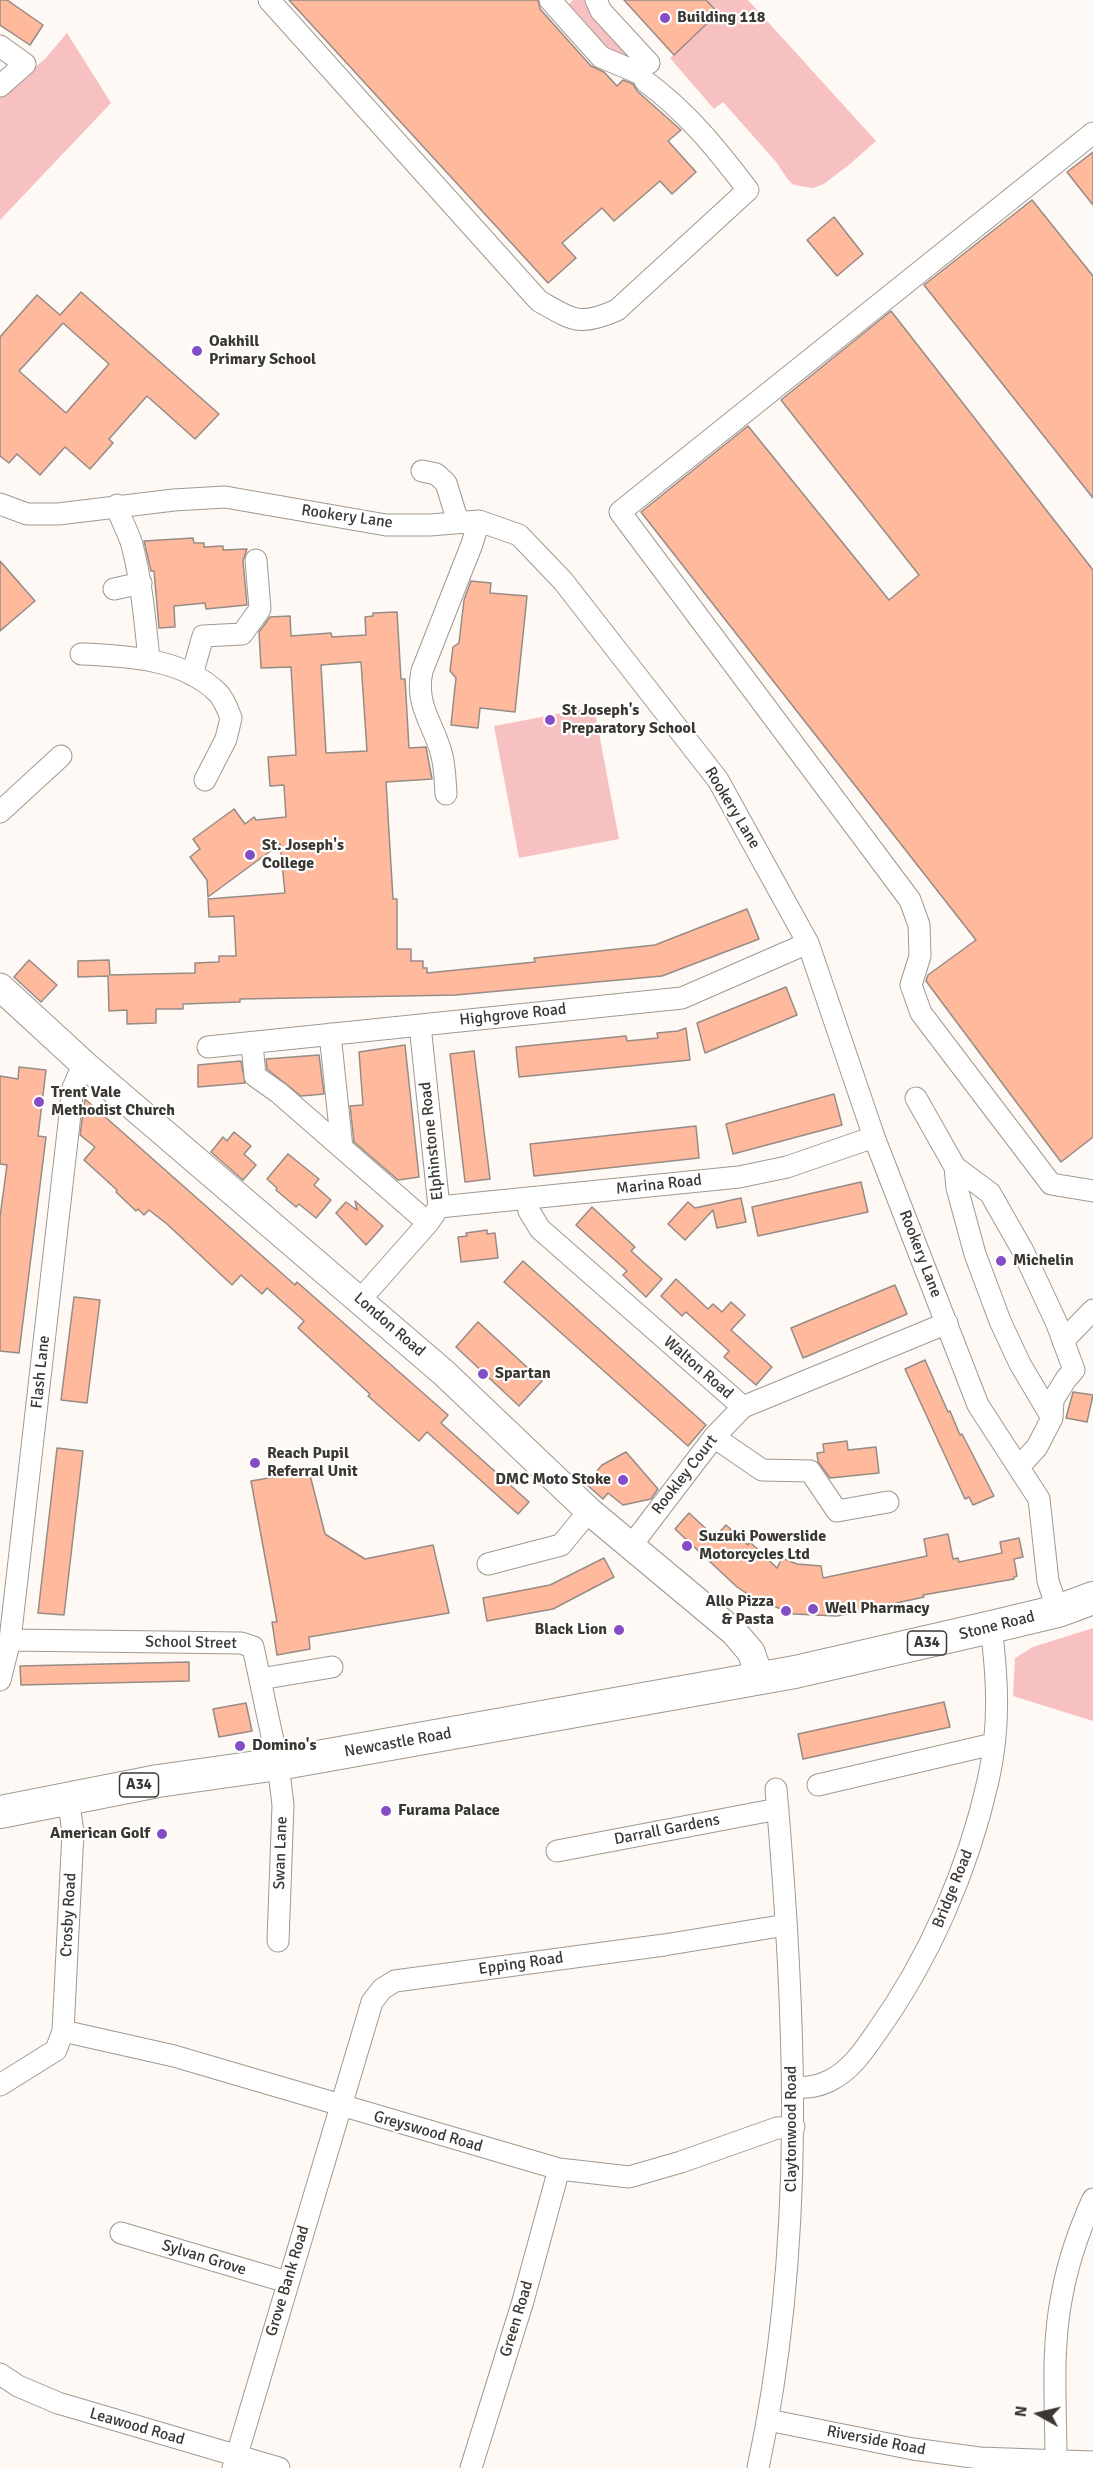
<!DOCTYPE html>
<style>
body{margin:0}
#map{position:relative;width:1093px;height:2468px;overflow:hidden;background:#fef9f4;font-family:Signika,sans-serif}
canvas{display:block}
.north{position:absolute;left:1009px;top:2384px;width:60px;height:60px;-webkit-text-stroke:4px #fff;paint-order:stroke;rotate:278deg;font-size:16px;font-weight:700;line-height:24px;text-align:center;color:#3b3834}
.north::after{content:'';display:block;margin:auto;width:21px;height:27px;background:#3b3834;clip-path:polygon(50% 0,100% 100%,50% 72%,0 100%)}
</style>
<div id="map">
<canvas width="1093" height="2468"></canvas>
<div class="north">N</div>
</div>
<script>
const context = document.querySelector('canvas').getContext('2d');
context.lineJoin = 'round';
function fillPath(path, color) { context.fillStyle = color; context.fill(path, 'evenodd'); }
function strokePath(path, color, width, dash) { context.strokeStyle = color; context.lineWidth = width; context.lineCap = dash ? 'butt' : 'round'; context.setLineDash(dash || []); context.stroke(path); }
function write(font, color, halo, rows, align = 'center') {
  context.font = font + ' Signika,sans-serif'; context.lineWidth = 4.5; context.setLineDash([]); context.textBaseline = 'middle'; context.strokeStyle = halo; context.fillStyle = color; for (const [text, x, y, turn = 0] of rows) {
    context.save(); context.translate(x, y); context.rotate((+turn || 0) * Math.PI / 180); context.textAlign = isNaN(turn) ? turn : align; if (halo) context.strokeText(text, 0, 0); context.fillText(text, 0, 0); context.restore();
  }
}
const green = new Path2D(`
 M 573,0 L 586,0 L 645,68 L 609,49 L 569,4 Z
 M 709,0 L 748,0 L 876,141 L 850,164 L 824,184 L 813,188 L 799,186 L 792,184 L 786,177 L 777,163 L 723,102 L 714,109 L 670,58 L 718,14 L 707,1 Z
 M 67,33 L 111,103 L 0,220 L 0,96 L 45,59 Z
 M 594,707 L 619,839 L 519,858 L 494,726 Z
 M 1093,1628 L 1093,1721 L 1013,1696 L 1015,1658 L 1033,1647 Z`);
const building = new Path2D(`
 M 0,0 L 7,0 L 43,25 L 30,45 L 0,25 Z
 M 289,0 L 538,0 L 540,9 L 591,66 L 604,72 L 617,86 L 623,80 L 633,84 L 637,91 L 681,130 L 668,141 L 696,172 L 672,194 L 660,181 L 614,221 L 602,208 L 562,243 L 576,258 L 548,283 Z
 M 624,0 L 706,0 L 718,13 L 674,55 Z
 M 1093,152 L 1093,205 L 1067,172 Z
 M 1032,200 L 1093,276 L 1093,498 L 924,285 Z
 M 834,217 L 863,254 L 837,276 L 807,240 Z
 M 81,292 L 219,414 L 195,439 L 147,396 L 109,439 L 113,443 L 90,469 L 65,447 L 40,475 L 17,454 L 9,463 L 0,456 L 0,337 L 37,295 L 60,315 ZM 63,323 L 109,364 L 66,413 L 19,371 Z
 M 891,311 L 1093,570 L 1093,1137 L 1061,1162 L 926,981 L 928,975 L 976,940 L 641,512 L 748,426 L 889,600 L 919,575 L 781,400 Z
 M 193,538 L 194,543 L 204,543 L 204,547 L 223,546 L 223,550 L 247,549 L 243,561 L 247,605 L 206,609 L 205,603 L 174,606 L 175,627 L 159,628 L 154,571 L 151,571 L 144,541 Z
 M 0,561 L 35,601 L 0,631 Z
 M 471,581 L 491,583 L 490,593 L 527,596 L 515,712 L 480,708 L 478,728 L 451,725 L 456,678 L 450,671 L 453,647 L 459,643 L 464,600 Z
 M 397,612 L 401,679 L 405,679 L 409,748 L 426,747 L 432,779 L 386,782 L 393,899 L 397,899 L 397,949 L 411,949 L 411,961 L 423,961 L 423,968 L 427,968 L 427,973 L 535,962 L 534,958 L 655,945 L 747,909 L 759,939 L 662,976 L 456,995 L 240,999 L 240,1002 L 183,1004 L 183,1009 L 156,1009 L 156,1023 L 127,1024 L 127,1010 L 109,1011 L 108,976 L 78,977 L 78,961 L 109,960 L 110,975 L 195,973 L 195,963 L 219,962 L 219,956 L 236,956 L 234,916 L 209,917 L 208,899 L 285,893 L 280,844 L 208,897 L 207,880 L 190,857 L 200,849 L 193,839 L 234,809 L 245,824 L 254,817 L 256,820 L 286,817 L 284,785 L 270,786 L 268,757 L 296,755 L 291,667 L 261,668 L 259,632 L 270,617 L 290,616 L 291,636 L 331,633 L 332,637 L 366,635 L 365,617 L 373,616 L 373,613 ZM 361,662 L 367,751 L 326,753 L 321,665 Z
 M 29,960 L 57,985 L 41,1002 L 14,977 Z
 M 786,987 L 797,1015 L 705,1053 L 697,1023 Z
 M 686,1028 L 690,1060 L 519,1077 L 516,1047 L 626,1036 L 627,1041 L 658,1038 L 657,1033 L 678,1031 Z
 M 405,1045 L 419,1177 L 398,1180 L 354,1142 L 350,1106 L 363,1105 L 359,1052 Z
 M 474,1051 L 490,1179 L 465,1182 L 450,1054 Z
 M 319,1055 L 324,1094 L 301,1096 L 267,1069 L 266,1059 Z
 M 241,1061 L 245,1083 L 198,1087 L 198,1065 Z
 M 19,1067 L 46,1070 L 38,1136 L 46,1137 L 19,1353 L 0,1351 L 0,1217 L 7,1165 L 0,1164 L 0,1076 L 18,1079 Z
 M 834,1094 L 842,1125 L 733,1154 L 726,1124 Z
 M 85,1099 L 295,1285 L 297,1282 L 448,1415 L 441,1423 L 529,1502 L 518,1514 L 427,1432 L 419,1441 L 368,1396 L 370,1394 L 298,1328 L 304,1321 L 267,1288 L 262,1294 L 241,1275 L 232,1285 L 167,1224 L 149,1210 L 144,1215 L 138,1209 L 136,1211 L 116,1192 L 117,1190 L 84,1160 L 95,1147 L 80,1135 Z
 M 696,1126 L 699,1158 L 534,1176 L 530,1144 Z
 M 234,1132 L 251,1146 L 244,1154 L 256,1165 L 243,1180 L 211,1152 L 223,1137 L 227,1141 Z
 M 288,1154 L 319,1179 L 314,1185 L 331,1200 L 316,1218 L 299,1204 L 296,1207 L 276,1190 L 277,1188 L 267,1179 Z
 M 861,1182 L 868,1212 L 758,1236 L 752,1207 Z
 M 741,1198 L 746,1222 L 717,1228 L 713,1210 L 685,1240 L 668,1224 L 688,1202 L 695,1208 Z
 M 355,1201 L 383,1226 L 366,1245 L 336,1213 L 346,1202 L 357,1210 Z
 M 592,1207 L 635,1247 L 631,1251 L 662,1279 L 646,1297 L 623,1275 L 627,1271 L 576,1225 Z
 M 487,1230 L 487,1234 L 495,1233 L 498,1258 L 461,1262 L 458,1237 L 467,1236 L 466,1233 Z
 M 523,1261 L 706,1425 L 688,1446 L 504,1282 Z
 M 676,1279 L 708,1309 L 713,1304 L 722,1312 L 731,1302 L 745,1315 L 731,1330 L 772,1367 L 756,1385 L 724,1357 L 729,1351 L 686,1312 L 682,1316 L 661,1296 Z
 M 895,1285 L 907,1314 L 803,1358 L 791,1328 Z
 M 74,1297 L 100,1300 L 87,1403 L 61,1400 Z
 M 478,1322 L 542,1381 L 519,1406 L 456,1347 Z
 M 925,1360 L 948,1412 L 950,1411 L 960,1435 L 962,1434 L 994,1496 L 973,1505 L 969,1497 L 965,1499 L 905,1369 Z
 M 1073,1392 L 1093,1395 L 1087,1422 L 1066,1418 Z
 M 847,1441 L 848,1450 L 876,1447 L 879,1473 L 830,1478 L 818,1462 L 817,1453 L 824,1452 L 823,1444 Z
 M 57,1448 L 83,1451 L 64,1615 L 38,1613 Z
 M 626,1452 L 658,1489 L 651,1499 L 623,1505 L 608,1493 L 603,1499 L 586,1484 L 602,1465 Z
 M 309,1471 L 325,1534 L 365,1559 L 433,1545 L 449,1613 L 309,1637 L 310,1649 L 277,1655 L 272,1622 L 277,1622 L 251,1481 Z
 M 689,1513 L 715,1537 L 726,1525 L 748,1545 L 750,1542 L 777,1568 L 782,1558 L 797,1564 L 821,1566 L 823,1578 L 927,1556 L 924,1539 L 948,1534 L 953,1559 L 958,1558 L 959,1562 L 1002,1553 L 1000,1542 L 1019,1538 L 1023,1557 L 1014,1559 L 1017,1576 L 1014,1577 L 1014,1579 L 923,1595 L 924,1597 L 837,1616 L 794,1614 L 755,1599 L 737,1587 L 675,1529 Z
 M 604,1558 L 614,1577 L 553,1609 L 487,1621 L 483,1598 L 550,1585 Z
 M 189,1662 L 189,1681 L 21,1685 L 20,1666 Z
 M 944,1702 L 950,1727 L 803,1759 L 798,1734 Z
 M 246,1703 L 252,1731 L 219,1737 L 213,1709 Z`);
const minor = new Path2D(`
 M 269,0 L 539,301 C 573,320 579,327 617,310 L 748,190 C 716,148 688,113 645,81
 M 550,0 L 601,57 L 639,73
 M 596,0 L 601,11 L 649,63
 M 0,46 L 25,64 L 0,86
 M 1093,133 L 620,512 L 910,900 L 919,925 L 920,956 L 911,985 L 921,1013 L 1051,1184 L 1093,1191
 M 422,471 L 436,474 L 446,483 L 458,522
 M 0,504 L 27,514 L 58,514 L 174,500 L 225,497 L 386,525 L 430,525 L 479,521 L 519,535 L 563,581 L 718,780 L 808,943 L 874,1137 L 978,1405 L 1039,1499 L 1048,1581 L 1058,1611
 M 117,505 C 120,521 130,533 133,549 C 142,585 145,622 149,659
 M 114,589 L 141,583
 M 81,654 C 126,656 183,658 218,693 C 224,699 228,710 231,718 L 226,739 L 205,780
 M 192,675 L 203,636 L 242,634 L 260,609 L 256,560
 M 446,794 C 445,780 445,765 441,752 C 432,721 415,705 422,671 L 472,544 L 479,521
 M 0,812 L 61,756
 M 330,1034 L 342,1148
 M 252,1043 L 255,1076 L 279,1093 L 428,1223
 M 208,1047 L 682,998 L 808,943
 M 916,1098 L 955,1167 L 957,1188 L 975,1254 L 1000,1321 L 1020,1364 L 1052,1418
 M 955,1167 L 990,1193 L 1023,1251 L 1057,1324 L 1074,1370 L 1066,1379 L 1053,1400 L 1052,1418 L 1037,1447 L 1019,1467
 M 526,1199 L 529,1211 L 540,1229 L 743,1407 L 947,1323
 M 439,1207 L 739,1177 L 787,1167 L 874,1137
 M 360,1300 L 428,1223 L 439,1207 L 420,1025
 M 1063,1341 L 1093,1310
 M 714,1437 L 762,1470 L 810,1471 L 837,1511 L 888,1502
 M 631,1546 L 714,1437 L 743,1407
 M 488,1564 L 561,1545 L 589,1511
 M 10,1640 L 241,1643 L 253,1647 L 278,1764 L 283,1805 L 278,1941
 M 260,1679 L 332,1667
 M 0,1680 L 10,1640 L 73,1088 L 79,1074 L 86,1066
 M 818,1785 L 993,1744
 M 557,1851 L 778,1809
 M 63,2031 L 174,2056 L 559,2169 L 629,2177 L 681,2162 L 777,2128 L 794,2127
 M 0,2085 L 56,2050 L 63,2031 L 73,1832 L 68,1798
 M 793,2087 C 807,2088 816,2087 829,2081 C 850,2071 863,2052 876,2033 C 929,1959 968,1870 988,1781 C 1000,1728 998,1681 991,1627
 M 121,2233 L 287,2282
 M 0,2374 L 18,2386 L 58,2403 L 279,2468
 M 768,2420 L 913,2449 L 979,2458 L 1093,2462
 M 1056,2461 C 1056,2406 1051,2349 1062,2295 C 1068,2262 1079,2230 1093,2199
 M 233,2468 L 372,2002 L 382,1989 L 395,1981 L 664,1945 L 786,1925
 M 471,2468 L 523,2301 L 559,2169
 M 758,2468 C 806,2245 796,2015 776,1789`);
const major = new Path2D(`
 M 0,987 L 86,1066 L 444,1373 L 589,1511 L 734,1632 L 751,1652 L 760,1678`);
const highway = new Path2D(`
 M 0,1812 L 158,1781 L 278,1764 L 795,1672 L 991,1627 L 1058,1611 L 1093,1598`);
const markers = [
 [665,18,6,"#844dc4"],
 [197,351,6,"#844dc4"],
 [550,720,6,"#844dc4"],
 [250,855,6,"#844dc4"],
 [39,1102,6,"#844dc4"],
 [1001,1261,6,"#844dc4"],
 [483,1374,6,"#844dc4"],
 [255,1463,6,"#844dc4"],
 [623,1480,6,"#844dc4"],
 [687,1546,6,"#844dc4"],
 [813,1609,6,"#844dc4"],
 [786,1611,6,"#844dc4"],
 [619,1630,6,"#844dc4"],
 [240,1746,6,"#844dc4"],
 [386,1811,6,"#844dc4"],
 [162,1834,6,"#844dc4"]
];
const shields = [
 [927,1643,39],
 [139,1785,39]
];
const shieldNames = [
 ["A34",927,1643],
 ["A34",139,1785]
];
const poiNames = [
 ["Building 118",677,18],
 ["Oakhill",209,342],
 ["Primary School",209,360],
 ["St Joseph's",562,711],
 ["Preparatory School",562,729],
 ["St. Joseph's",262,846],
 ["College",262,864],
 ["Trent Vale",51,1093],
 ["Methodist Church",51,1111],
 ["Michelin",1013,1261],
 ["Spartan",495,1374],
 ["Reach Pupil",267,1454],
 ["Referral Unit",267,1472],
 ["DMC Moto Stoke",611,1480,"right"],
 ["Suzuki Powerslide",699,1537],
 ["Motorcycles Ltd",699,1555],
 ["Allo Pizza",774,1602,"right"],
 ["& Pasta",774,1620,"right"],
 ["Well Pharmacy",825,1609],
 ["Black Lion",607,1630,"right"],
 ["Domino's",252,1746],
 ["Furama Palace",398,1811],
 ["American Golf",150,1834,"right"]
];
const streetNames = [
 ["Rookery Lane",347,517,8],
 ["Rookery Lane",732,808,59],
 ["Highgrove Road",513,1015,-6],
 ["Elphinstone Road",432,1141,-96],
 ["Marina Road",659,1185,-6],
 ["Rookery Lane",920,1254,69],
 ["London Road",389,1325,41],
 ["Walton Road",698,1368,41],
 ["Flash Lane",41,1372,-84],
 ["Rookley Court",685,1475,-52],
 ["Stone Road",997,1626,-14],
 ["School Street",191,1643,1],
 ["Newcastle Road",398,1743,-10],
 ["Darrall Gardens",667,1830,-11],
 ["Swan Lane",281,1853,-88],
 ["Bridge Road",953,1889,-68],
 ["Crosby Road",69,1915,-87],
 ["Epping Road",521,1964,-8],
 ["Claytonwood Road",792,2129,-90],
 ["Greyswood Road",428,2132,16],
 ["Sylvan Grove",204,2258,17],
 ["Grove Bank Road",288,2281,-73],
 ["Green Road",517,2319,-73],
 ["Leawood Road",137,2427,16],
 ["Riverside Road",876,2441,11]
];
fillPath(green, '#f8c1c1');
fillPath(building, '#ffb99d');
strokePath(building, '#968b86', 1.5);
strokePath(minor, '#a19991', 23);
strokePath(major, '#a19991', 29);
strokePath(highway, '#a19991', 34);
strokePath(minor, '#fff', 21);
strokePath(major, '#fff', 27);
strokePath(highway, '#fff', 32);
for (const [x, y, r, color] of markers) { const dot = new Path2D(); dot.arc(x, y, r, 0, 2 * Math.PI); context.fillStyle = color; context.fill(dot); strokePath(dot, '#fff', 2); }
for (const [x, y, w] of shields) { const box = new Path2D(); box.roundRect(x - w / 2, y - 12, w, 24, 4.5); context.fillStyle = '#fff'; context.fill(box); strokePath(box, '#3b3834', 1.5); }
write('bold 15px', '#3b3834', null, shieldNames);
write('bold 16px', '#3b3834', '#fff', poiNames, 'left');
write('16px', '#3b3834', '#fff', streetNames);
</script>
